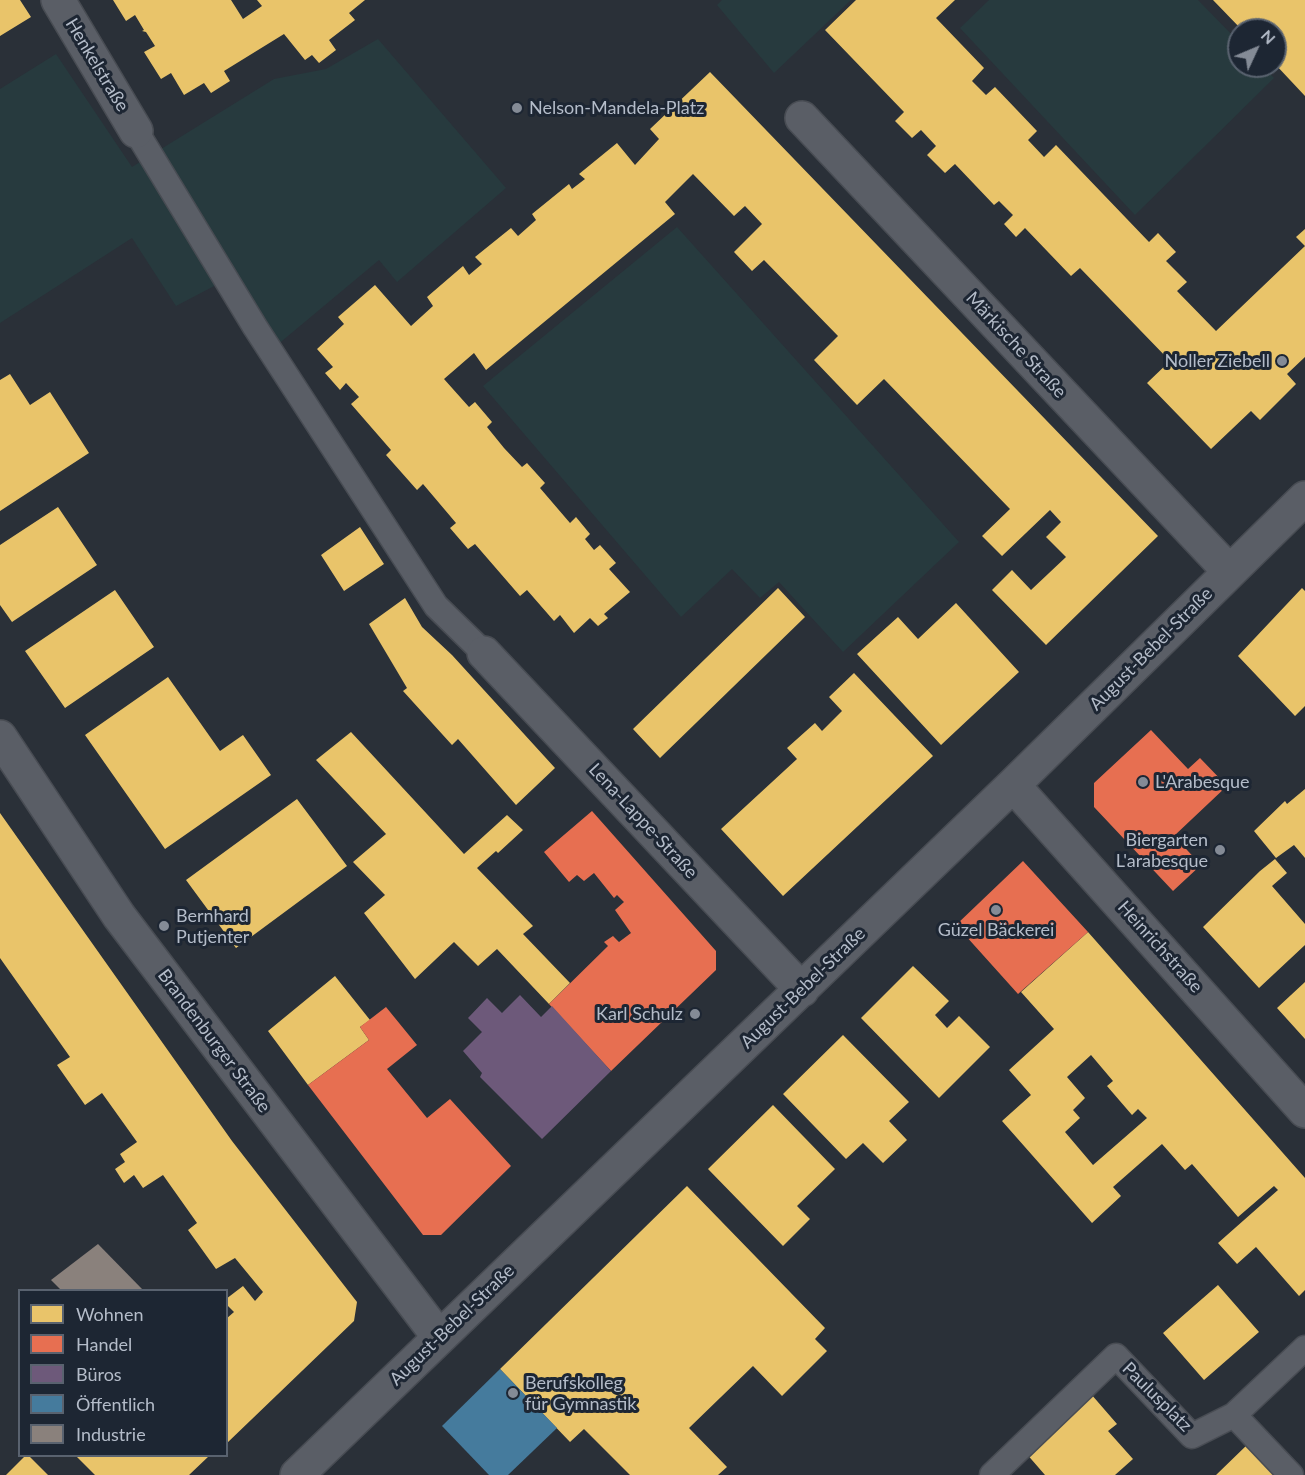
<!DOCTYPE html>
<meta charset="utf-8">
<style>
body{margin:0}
#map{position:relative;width:1305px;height:1475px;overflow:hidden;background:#2a3038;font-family:Lato,sans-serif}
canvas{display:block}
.legend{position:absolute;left:18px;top:1289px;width:210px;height:168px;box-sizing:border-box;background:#1d2633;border:2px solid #59626f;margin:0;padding:8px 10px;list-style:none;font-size:18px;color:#b4bcc9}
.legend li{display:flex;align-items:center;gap:12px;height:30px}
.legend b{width:30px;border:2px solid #59626f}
.north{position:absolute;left:1227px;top:18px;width:60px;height:60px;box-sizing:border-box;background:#1d2633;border:2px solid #59626f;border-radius:50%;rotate:46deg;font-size:16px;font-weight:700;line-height:24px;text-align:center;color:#b4bcc9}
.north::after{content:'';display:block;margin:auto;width:21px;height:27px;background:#848b96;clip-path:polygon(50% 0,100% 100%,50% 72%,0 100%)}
</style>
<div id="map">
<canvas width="1305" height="1475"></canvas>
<ul class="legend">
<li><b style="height:16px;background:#e9c46a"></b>Wohnen</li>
<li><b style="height:16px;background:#e76f51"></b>Handel</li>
<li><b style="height:16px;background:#6d597a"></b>Büros</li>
<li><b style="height:16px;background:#457b9d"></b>Öffentlich</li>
<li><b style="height:16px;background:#8a817c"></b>Industrie</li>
</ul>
<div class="north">N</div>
</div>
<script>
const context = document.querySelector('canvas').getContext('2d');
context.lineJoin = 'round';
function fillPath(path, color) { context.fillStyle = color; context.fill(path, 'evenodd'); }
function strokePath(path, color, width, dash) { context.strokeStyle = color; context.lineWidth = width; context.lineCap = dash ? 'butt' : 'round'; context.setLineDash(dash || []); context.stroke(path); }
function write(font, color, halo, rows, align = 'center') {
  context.font = font + ' Lato,sans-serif'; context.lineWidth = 6; context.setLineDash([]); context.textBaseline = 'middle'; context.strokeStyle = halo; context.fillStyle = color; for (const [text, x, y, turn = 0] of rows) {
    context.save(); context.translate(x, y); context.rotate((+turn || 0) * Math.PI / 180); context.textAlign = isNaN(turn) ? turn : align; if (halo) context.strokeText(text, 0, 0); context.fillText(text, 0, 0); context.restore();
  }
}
const green = new Path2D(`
 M 722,0 L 851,0 L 774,73 L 717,5 Z
 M 989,0 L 1198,0 L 1239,42 L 1239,66 L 1263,66 L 1274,78 L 1135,215 L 960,28 Z
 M 378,39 L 506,188 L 397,282 L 379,260 L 264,356 L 218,284 L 176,306 L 132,238 L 0,323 L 0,89 L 56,54 L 132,167 L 274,79 L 326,69 Z
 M 677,227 L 959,542 L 843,652 L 779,582 L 760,598 L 732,569 L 681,617 L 483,386 Z`);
const homes = new Path2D(`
 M 0,0 L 20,0 L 31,17 L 0,36 Z
 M 113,0 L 231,0 L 243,19 L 262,6 L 257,0 L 365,0 L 349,13 L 355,20 L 329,40 L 336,50 L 319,63 L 312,55 L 305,60 L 284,34 L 224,71 L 230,81 L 211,93 L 204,83 L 184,95 L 171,73 L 161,79 L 144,52 L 155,46 L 146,32 L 142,31 L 144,30 L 135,15 L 126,21 Z
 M 856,0 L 955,0 L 936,18 L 984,68 L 972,81 L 986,95 L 995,87 L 1037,131 L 1028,140 L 1044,157 L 1056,145 L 1149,242 L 1158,233 L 1176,252 L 1166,261 L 1187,282 L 1177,291 L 1216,331 L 1305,246 L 1296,237 L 1305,229 L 1305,357 L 1287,374 L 1296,384 L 1260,420 L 1251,411 L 1211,449 L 1147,383 L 1170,361 L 1080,268 L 1071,276 L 1025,228 L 1016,237 L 1004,224 L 1013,215 L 999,201 L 994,205 L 955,164 L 945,173 L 927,155 L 936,146 L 921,130 L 912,138 L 895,121 L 904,112 L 825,30 Z
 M 1213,0 L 1305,0 L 1305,96 L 1275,64 L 1275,30 L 1242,30 Z
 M 710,72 L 1158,536 L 1046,645 L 992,590 L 1012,570 L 1031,590 L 1066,557 L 1046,537 L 1061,522 L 1050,510 L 1002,556 L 982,536 L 1010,509 L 884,379 L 857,405 L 814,360 L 838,336 L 764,260 L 752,271 L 734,252 L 762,224 L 745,206 L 734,216 L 693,174 L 665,202 L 675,214 L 486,370 L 474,353 L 444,379 L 469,407 L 475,402 L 492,422 L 487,427 L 504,448 L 522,467 L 527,463 L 545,483 L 540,488 L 570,523 L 576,517 L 590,534 L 585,539 L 594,550 L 600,545 L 616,563 L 609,569 L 630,592 L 604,614 L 608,618 L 598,626 L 590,618 L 574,633 L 560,615 L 554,621 L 527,590 L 520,596 L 475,544 L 468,549 L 450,528 L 456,523 L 423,484 L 417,490 L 386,455 L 391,450 L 351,404 L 359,397 L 346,383 L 340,390 L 325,373 L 333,367 L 317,349 L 344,324 L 338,317 L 375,285 L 411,326 L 433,306 L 427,297 L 463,266 L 469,275 L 482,264 L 475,257 L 511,228 L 518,236 L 536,220 L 532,214 L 569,184 L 572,189 L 585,179 L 579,174 L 617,143 L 635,165 L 659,139 L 650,129 Z
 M 10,374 L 30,405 L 50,392 L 89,453 L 0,511 L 0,380 Z
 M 58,507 L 97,565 L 12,622 L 0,605 L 0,545 Z
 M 360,527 L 384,564 L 344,591 L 321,555 Z
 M 778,588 L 805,617 L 660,758 L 633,729 Z
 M 1302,588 L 1305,591 L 1305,706 L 1295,716 L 1238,656 Z
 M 115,590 L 154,647 L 65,708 L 25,651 Z
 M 405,598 L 422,627 L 452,655 L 555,768 L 516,805 L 458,739 L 452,745 L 403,691 L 407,688 L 369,624 Z
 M 956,603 L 1019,672 L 941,745 L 857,654 L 898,617 L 918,639 Z
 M 854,673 L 933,756 L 783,896 L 721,829 L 797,759 L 787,748 L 815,723 L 822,731 L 842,711 L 829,697 Z
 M 168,677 L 220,751 L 243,735 L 271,775 L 165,849 L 85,735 Z
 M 351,732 L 464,854 L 507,815 L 523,830 L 498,853 L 496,851 L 477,868 L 533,926 L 523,934 L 570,983 L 549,1004 L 497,949 L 478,966 L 454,942 L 415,979 L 364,913 L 385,895 L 353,862 L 386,834 L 316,760 Z
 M 1305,789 L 1305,858 L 1294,845 L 1276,858 L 1254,831 L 1285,801 L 1287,804 Z
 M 297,799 L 347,866 L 236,948 L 186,880 Z
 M 0,813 L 232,1141 L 357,1302 L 354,1321 L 226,1444 L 226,1319 L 234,1312 L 226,1304 L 226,1299 L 243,1286 L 255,1301 L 263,1292 L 235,1258 L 216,1269 L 188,1230 L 197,1223 L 163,1175 L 143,1188 L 134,1175 L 124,1183 L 115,1169 L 125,1162 L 120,1154 L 137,1142 L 102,1093 L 85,1105 L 57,1065 L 70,1057 L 0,958 Z
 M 1275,859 L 1287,873 L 1272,886 L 1305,924 L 1305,945 L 1259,988 L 1203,927 L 1260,871 Z
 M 1088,932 L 1305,1178 L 1305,1290 L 1299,1296 L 1256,1247 L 1237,1264 L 1218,1243 L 1278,1190 L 1274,1186 L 1238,1217 L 1192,1164 L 1185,1170 L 1162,1144 L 1113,1187 L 1121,1196 L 1092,1223 L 1002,1121 L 1031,1095 L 1009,1070 L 1054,1029 L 1021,992 ZM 1091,1055 L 1113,1081 L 1107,1086 L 1132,1115 L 1138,1109 L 1147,1118 L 1093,1165 L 1065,1132 L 1080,1118 L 1073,1110 L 1085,1098 L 1067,1077 Z
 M 913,966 L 949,1001 L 935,1015 L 947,1028 L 959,1016 L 990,1047 L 939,1098 L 861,1018 Z
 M 335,976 L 370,1020 L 360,1027 L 369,1040 L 308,1085 L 268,1031 Z
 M 1305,982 L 1305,1039 L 1277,1008 Z
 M 843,1035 L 909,1102 L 889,1121 L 907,1140 L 883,1163 L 863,1143 L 846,1159 L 783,1094 Z
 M 773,1105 L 835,1169 L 797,1206 L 810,1219 L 783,1246 L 708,1169 Z
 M 687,1186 L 825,1328 L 815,1339 L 827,1351 L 782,1396 L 753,1366 L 689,1428 L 727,1467 L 718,1475 L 630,1475 L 584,1429 L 570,1442 L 500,1369 Z
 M 1218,1285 L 1259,1332 L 1204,1380 L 1163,1333 Z
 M 1091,1394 L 1117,1424 L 1108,1431 L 1133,1459 L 1115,1475 L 1045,1475 L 1025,1452 Z
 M 1248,1444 L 1278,1475 L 1216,1475 Z
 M 25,1456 L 29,1456 L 48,1475 L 6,1475 Z
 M 76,1456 L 209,1456 L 189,1475 L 95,1475 Z`);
const shops = new Path2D(`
 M 1151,730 L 1188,769 L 1200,758 L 1227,786 L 1174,836 L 1201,865 L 1173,891 L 1094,807 L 1094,783 Z
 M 592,811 L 716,951 L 716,970 L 611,1071 L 549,1004 L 608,946 L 604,942 L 613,936 L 619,942 L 631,933 L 615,910 L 624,902 L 617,895 L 614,898 L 594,873 L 584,881 L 577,875 L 569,882 L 544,852 Z
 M 1023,861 L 1088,932 L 1018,994 L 956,925 Z
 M 386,1007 L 417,1045 L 387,1069 L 427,1118 L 450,1099 L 511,1166 L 441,1235 L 423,1235 L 308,1085 L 369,1040 L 360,1027 Z`);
const offices = new Path2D(`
 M 520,995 L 541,1017 L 552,1006 L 611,1071 L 542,1139 L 480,1077 L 482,1073 L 463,1051 L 482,1032 L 468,1018 L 487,998 L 502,1013 Z`);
const public = new Path2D(`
 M 500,1369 L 557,1428 L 508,1475 L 489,1475 L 442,1426 Z`);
const industry = new Path2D(`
 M 98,1244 L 143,1290 L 61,1290 L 51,1280 Z`);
const service = new Path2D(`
 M 136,131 L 255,327 L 436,606 L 484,653
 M 1234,1415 L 1291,1475
 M 992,1475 L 1116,1356 L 1192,1436 L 1234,1415 L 1305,1348`);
const minor = new Path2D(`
 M 58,0 L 136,131
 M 802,118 L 1229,571
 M 484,653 L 802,990
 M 0,737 L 119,916 L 439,1337
 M 1013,785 L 1305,1111
 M 297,1475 L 1013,785 L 1305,498`);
const markers = [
 [517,108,6,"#848b96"],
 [1282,361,6,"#848b96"],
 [1143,782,6,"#848b96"],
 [1220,850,6,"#848b96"],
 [996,910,6,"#848b96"],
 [164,926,6,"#848b96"],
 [695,1014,6,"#848b96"],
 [513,1393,6,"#848b96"]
];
const streetNames = [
 ["Henkelstraße",97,65,59],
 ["Märkische Straße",1016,345,47],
 ["August-Bebel-Straße",1151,649,-45],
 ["Lena-Lappe-Straße",643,821,47],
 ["Heinrichstraße",1160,947,48],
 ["August-Bebel-Straße",803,988,-44],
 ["Brandenburger Straße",214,1041,53],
 ["August-Bebel-Straße",452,1325,-44],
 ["Paulusplatz",1157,1397,45]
];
const poiNames = [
 ["Nelson-Mandela-Platz",529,108],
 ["Noller Ziebell",1270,361,"right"],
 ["L'Arabesque",1155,782],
 ["Biergarten",1208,840,"right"],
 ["L'arabesque",1208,861,"right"],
 ["Bernhard",176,916],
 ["Putjenter",176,937],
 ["Güzel Bäckerei",996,930,"center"],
 ["Karl Schulz",683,1014,"right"],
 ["Berufskolleg",525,1383],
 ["für Gymnastik",525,1404]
];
fillPath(green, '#273a3e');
fillPath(homes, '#e9c46a');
fillPath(shops, '#e76f51');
fillPath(offices, '#6d597a');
fillPath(public, '#457b9d');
fillPath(industry, '#8a817c');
strokePath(service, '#484c53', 27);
strokePath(minor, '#484c53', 36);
strokePath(service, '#5a5e66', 24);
strokePath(minor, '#5a5e66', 33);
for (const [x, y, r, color] of markers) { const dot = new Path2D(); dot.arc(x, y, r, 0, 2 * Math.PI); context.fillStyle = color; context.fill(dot); strokePath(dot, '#1d2633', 2); }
write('18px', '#b4bcc9', '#1d2633', streetNames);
write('18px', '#b4bcc9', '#1d2633', poiNames, 'left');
</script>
